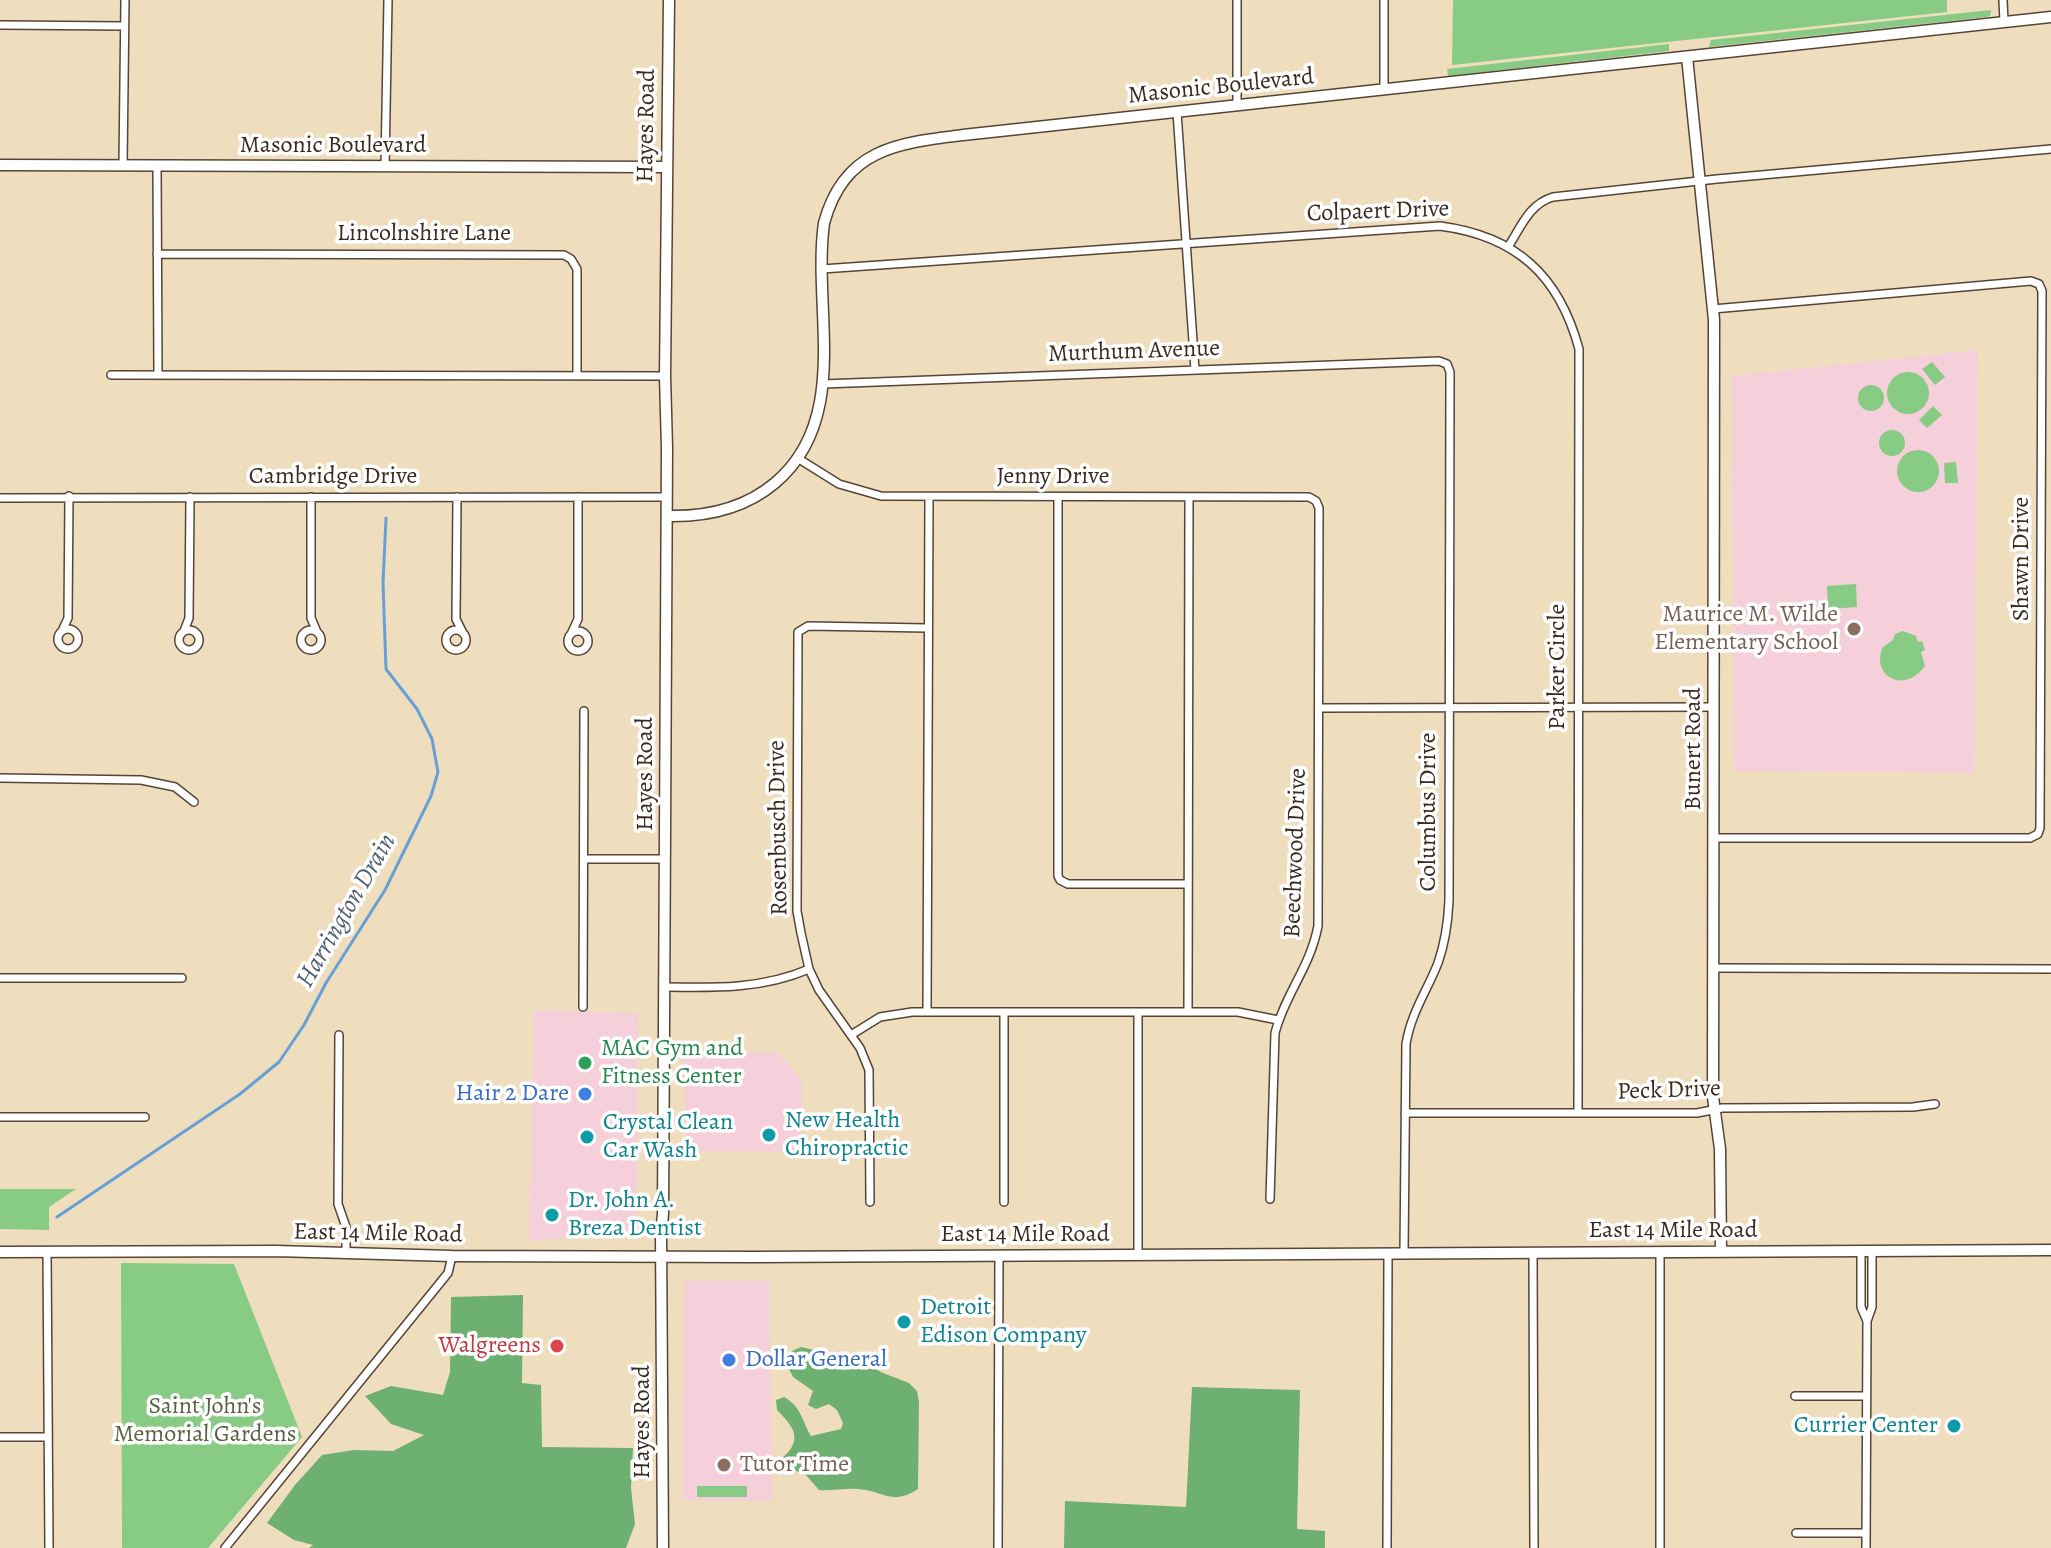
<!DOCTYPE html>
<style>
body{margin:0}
canvas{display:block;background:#efdebd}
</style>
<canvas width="2051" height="1548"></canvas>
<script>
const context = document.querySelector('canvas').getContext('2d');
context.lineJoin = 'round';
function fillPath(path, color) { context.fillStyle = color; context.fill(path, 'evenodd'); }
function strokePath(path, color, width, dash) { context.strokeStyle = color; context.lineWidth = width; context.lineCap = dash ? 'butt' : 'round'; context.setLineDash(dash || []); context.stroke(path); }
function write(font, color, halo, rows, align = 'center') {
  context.font = font + ' Alegreya,serif'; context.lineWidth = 7; context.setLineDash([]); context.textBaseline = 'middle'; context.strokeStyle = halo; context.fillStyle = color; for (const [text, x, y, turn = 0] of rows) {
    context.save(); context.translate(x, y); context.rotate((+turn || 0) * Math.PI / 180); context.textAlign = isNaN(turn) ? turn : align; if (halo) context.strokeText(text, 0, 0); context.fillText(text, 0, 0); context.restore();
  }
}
const built = new Path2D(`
 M 1978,350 L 1974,773 L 1734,771 L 1732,376 Z
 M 534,1010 L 638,1013 L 637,1233 L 529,1241 Z
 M 684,1051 L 778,1053 L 802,1079 L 802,1152 L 685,1151 Z
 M 684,1281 L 769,1281 L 772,1501 L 683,1501 Z`);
const green = new Path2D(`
 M 1453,0 L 1947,0 L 1947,12 L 1452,65 Z
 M 1991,10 L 1990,16 L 1987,17 L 1709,47 L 1711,40 Z
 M 1669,44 L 1669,51 L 1448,76 L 1447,69 Z
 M 1932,362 L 1945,377 L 1935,385 L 1922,369 Z
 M1887 393a21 21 0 1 1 42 0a21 21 0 1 1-42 0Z
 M1858 398a13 13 0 1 1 26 0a13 13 0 1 1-26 0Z
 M 1933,406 L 1942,415 L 1927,428 L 1919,420 Z
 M1879 443a13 13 0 1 1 26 0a13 13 0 1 1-26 0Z
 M1897 471a21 21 0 1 1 42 0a21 21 0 1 1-42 0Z
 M 1956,462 L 1958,483 L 1945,483 L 1944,463 Z
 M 1856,584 L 1857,607 L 1828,609 L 1827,586 Z
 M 1903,631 L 1916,636 L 1918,642 L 1922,641 L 1925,650 L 1921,652 L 1925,666 C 1903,696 1870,674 1883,647 L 1893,640 L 1895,634 Z
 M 0,1189 L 76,1189 L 49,1207 L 49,1230 L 0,1229 Z
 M 121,1263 L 234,1264 L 302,1437 L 208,1548 L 122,1548 Z
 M 697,1486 L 747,1486 L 747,1497 L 697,1497 Z`);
const forest = new Path2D(`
 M 523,1295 L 522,1383 L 541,1385 L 542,1447 L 633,1448 L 631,1488 L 635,1524 L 626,1548 L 309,1548 L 313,1545 L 294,1540 L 267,1523 L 295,1485 L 322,1455 L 354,1450 L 393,1451 L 424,1435 L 391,1424 L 365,1396 L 391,1386 L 443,1395 L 450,1372 L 451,1297 Z
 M 801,1347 L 858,1360 L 883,1373 L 909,1383 L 917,1391 L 919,1402 L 918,1489 C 892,1506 884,1491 858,1489 C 845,1488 832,1491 819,1490 L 806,1475 L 784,1466 L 781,1459 C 804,1440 794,1427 777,1410 L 776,1400 L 784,1397 C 801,1406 802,1421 811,1436 L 841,1429 L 843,1423 L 837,1410 L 829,1404 L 816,1409 L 808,1405 L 813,1391 L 793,1377 L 786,1363 L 790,1352 Z
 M 1192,1387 L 1300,1390 L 1297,1529 L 1325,1531 L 1325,1548 L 1064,1548 L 1065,1501 L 1186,1507 Z`);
const stream = new Path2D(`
 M 57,1217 L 240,1094 L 279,1062 L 304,1025 L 326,983 L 385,890 L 431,796 L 438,772 L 432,739 L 417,709 L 386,669 L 383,583 L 386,518`);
const street = new Path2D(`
 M 1384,0 L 1384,88
 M 2003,0 L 2004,22
 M 0,25 L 124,26
 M 1237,105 L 1237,0
 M 1177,112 L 1195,370
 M 123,165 L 125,0
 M 157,165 L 158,375
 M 385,166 L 388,0
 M 1508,247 C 1521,227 1529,204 1553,197 L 1717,179 L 2051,149
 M 157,254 L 564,255 L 571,259 L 577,269 L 577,375
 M 822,269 L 1440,226 C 1516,236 1559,275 1579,349 L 1578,1113
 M 1713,309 L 2031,281 L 2039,284 L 2042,291 L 2040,828 L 2038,834 L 2030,838 L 1714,838
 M 111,375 L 665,376
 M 823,384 L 1439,361 L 1447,364 L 1450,372 L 1449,901 C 1448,922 1445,943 1438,963 C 1427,991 1411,1013 1406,1044 L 1404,1253
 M 799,459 L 839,484 L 881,496 L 1309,497 L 1316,501 L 1319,508 L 1318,926 C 1310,968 1285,994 1275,1033 L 1270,1199
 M 311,497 L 311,618 L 317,632
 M 457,497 L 456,619 L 463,633
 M 1058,497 L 1058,876 L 1060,880 L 1068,884 L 1188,884
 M 0,498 L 667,497
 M58 639a10 10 0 1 1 20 0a10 10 0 1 1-20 0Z
 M446 640a10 10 0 1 1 20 0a10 10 0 1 1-20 0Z
 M179 640a10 10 0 1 1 20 0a10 10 0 1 1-20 0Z
 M301 640a10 10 0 1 1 20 0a10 10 0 1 1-20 0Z
 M568 641a10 10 0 1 1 20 0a10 10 0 1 1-20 0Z
 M 62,631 L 68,618 L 69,496
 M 184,631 L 189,618 L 190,497
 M 572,632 L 578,619 L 578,497
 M 1319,708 L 1714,707
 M 0,778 L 141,780 L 175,787 L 194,802
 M 584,859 L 665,859
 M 1714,968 L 2051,969
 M 0,978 L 182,978
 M 666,987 C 715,988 763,989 809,969
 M 583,1007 L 584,711
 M 927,1012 L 929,497
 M 1188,1012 L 1189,498
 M 339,1035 L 338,1204 L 346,1227 L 346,1253
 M 851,1035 L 880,1017 L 912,1012 L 1238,1012 L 1278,1020
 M 1405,1113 L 1697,1113 L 1722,1108 L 1913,1107 L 1935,1104
 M 0,1117 L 145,1117
 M 870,1202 L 869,1070 L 860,1048 L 819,990 L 809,969 L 801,933 L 797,911 L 798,632 L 808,626 L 927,628
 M 1004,1202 L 1004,1012
 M 1861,1250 L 1861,1307 L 1867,1321
 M 47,1251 L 49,1548
 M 1533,1252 L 1534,1548
 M 1138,1254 L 1138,1013
 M 1795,1396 L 1866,1396
 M 0,1437 L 48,1437
 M 1796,1533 L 1866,1533
 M 225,1548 L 448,1273 L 452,1256
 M 998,1548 L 999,1255
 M 1387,1548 L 1388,1253
 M 1660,1548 L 1660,1252
 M 1866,1548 L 1867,1321 L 1872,1307 L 1872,1250`);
const secondary = new Path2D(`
 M 1687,57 L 1714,320 L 1713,1097 L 1720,1149 L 1721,1251
 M 0,165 L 666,167
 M 667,516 C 706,517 744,509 775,483 C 852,418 812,309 824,223 C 844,149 897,143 963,135 L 2051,17
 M 0,1252 L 276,1251 L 452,1256 L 754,1257 L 2051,1250
 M 663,1548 L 661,1234 L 663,1214 L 667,448 L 665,376 L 669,0`);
const markers = [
 [1854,629,8,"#8d6e63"],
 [585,1063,8,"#2e9e5b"],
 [585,1094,8,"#3f7fe0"],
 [769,1135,8,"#0f9aa8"],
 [587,1137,8,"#0f9aa8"],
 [552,1215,8,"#0f9aa8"],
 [904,1322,8,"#0f9aa8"],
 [557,1346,8,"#e0444e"],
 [729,1360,8,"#3f7fe0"],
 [1954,1426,8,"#0f9aa8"],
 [724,1465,8,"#8d6e63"]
];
const streetNames = [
 ["Masonic Boulevard",1221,87,-6],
 ["Hayes Road",647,126,-89],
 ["Masonic Boulevard",333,146],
 ["Colpaert Drive",1378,212,-2],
 ["Lincolnshire Lane",424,234],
 ["Murthum Avenue",1134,352,-2],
 ["Cambridge Drive",333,477],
 ["Jenny Drive",1053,477],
 ["Shawn Drive",2022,559,-90],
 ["Parker Circle",1558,667,-90],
 ["Bunert Road",1694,749,-90],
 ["Hayes Road",646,774,-90],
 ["Columbus Drive",1429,812,-90],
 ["Rosenbusch Drive",779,828,-91],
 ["Beechwood Drive",1296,853,-88],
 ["Peck Drive",1669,1091,-2],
 ["East 14 Mile Road",1673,1231],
 ["East 14 Mile Road",378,1234,1],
 ["East 14 Mile Road",1025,1235],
 ["Hayes Road",643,1422,-90]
];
const educationNames = [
 ["Maurice M. Wilde",1838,615],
 ["Elementary School",1838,643],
 ["Tutor Time",740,1465,"left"]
];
const leisureNames = [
 ["MAC Gym and",601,1049],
 ["Fitness Center",601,1077]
];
const shopNames = [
 ["Hair 2 Dare",569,1094],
 ["Dollar General",745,1360,"left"]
];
const cultureNames = [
 ["New Health",785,1121],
 ["Chiropractic",785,1149],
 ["Crystal Clean",603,1123],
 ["Car Wash",603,1151],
 ["Dr. John A.",568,1201],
 ["Breza Dentist",568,1229],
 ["Detroit",920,1308],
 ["Edison Company",920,1336],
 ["Currier Center",1938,1426,"right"]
];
const healthNames = [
 ["Walgreens",541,1346]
];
const parkNames = [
 ["Saint John's",205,1407],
 ["Memorial Gardens",205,1435]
];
const waterNames = [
 ["Harrington Drain",347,911,-60]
];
fillPath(built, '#f5cfd9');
fillPath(green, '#88cb84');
fillPath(forest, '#6eaf72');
strokePath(stream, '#67a0d6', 3);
strokePath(street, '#564536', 10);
strokePath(secondary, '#564536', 13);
strokePath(street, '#fff', 7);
strokePath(secondary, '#fff', 10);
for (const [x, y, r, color] of markers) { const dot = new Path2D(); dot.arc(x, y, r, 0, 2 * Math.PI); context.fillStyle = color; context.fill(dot); strokePath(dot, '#fff', 3); }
write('24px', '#3b2a1e', '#fff', streetNames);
write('24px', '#785e54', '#fff', educationNames, 'right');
write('24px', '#27864d', '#fff', leisureNames, 'left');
write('24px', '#366cbe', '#fff', shopNames, 'right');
write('24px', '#0d838f', '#fff', cultureNames, 'left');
write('24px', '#be3a42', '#fff', healthNames, 'right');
write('24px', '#566242', '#fff', parkNames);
write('italic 26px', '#4f5f71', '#fff', waterNames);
</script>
